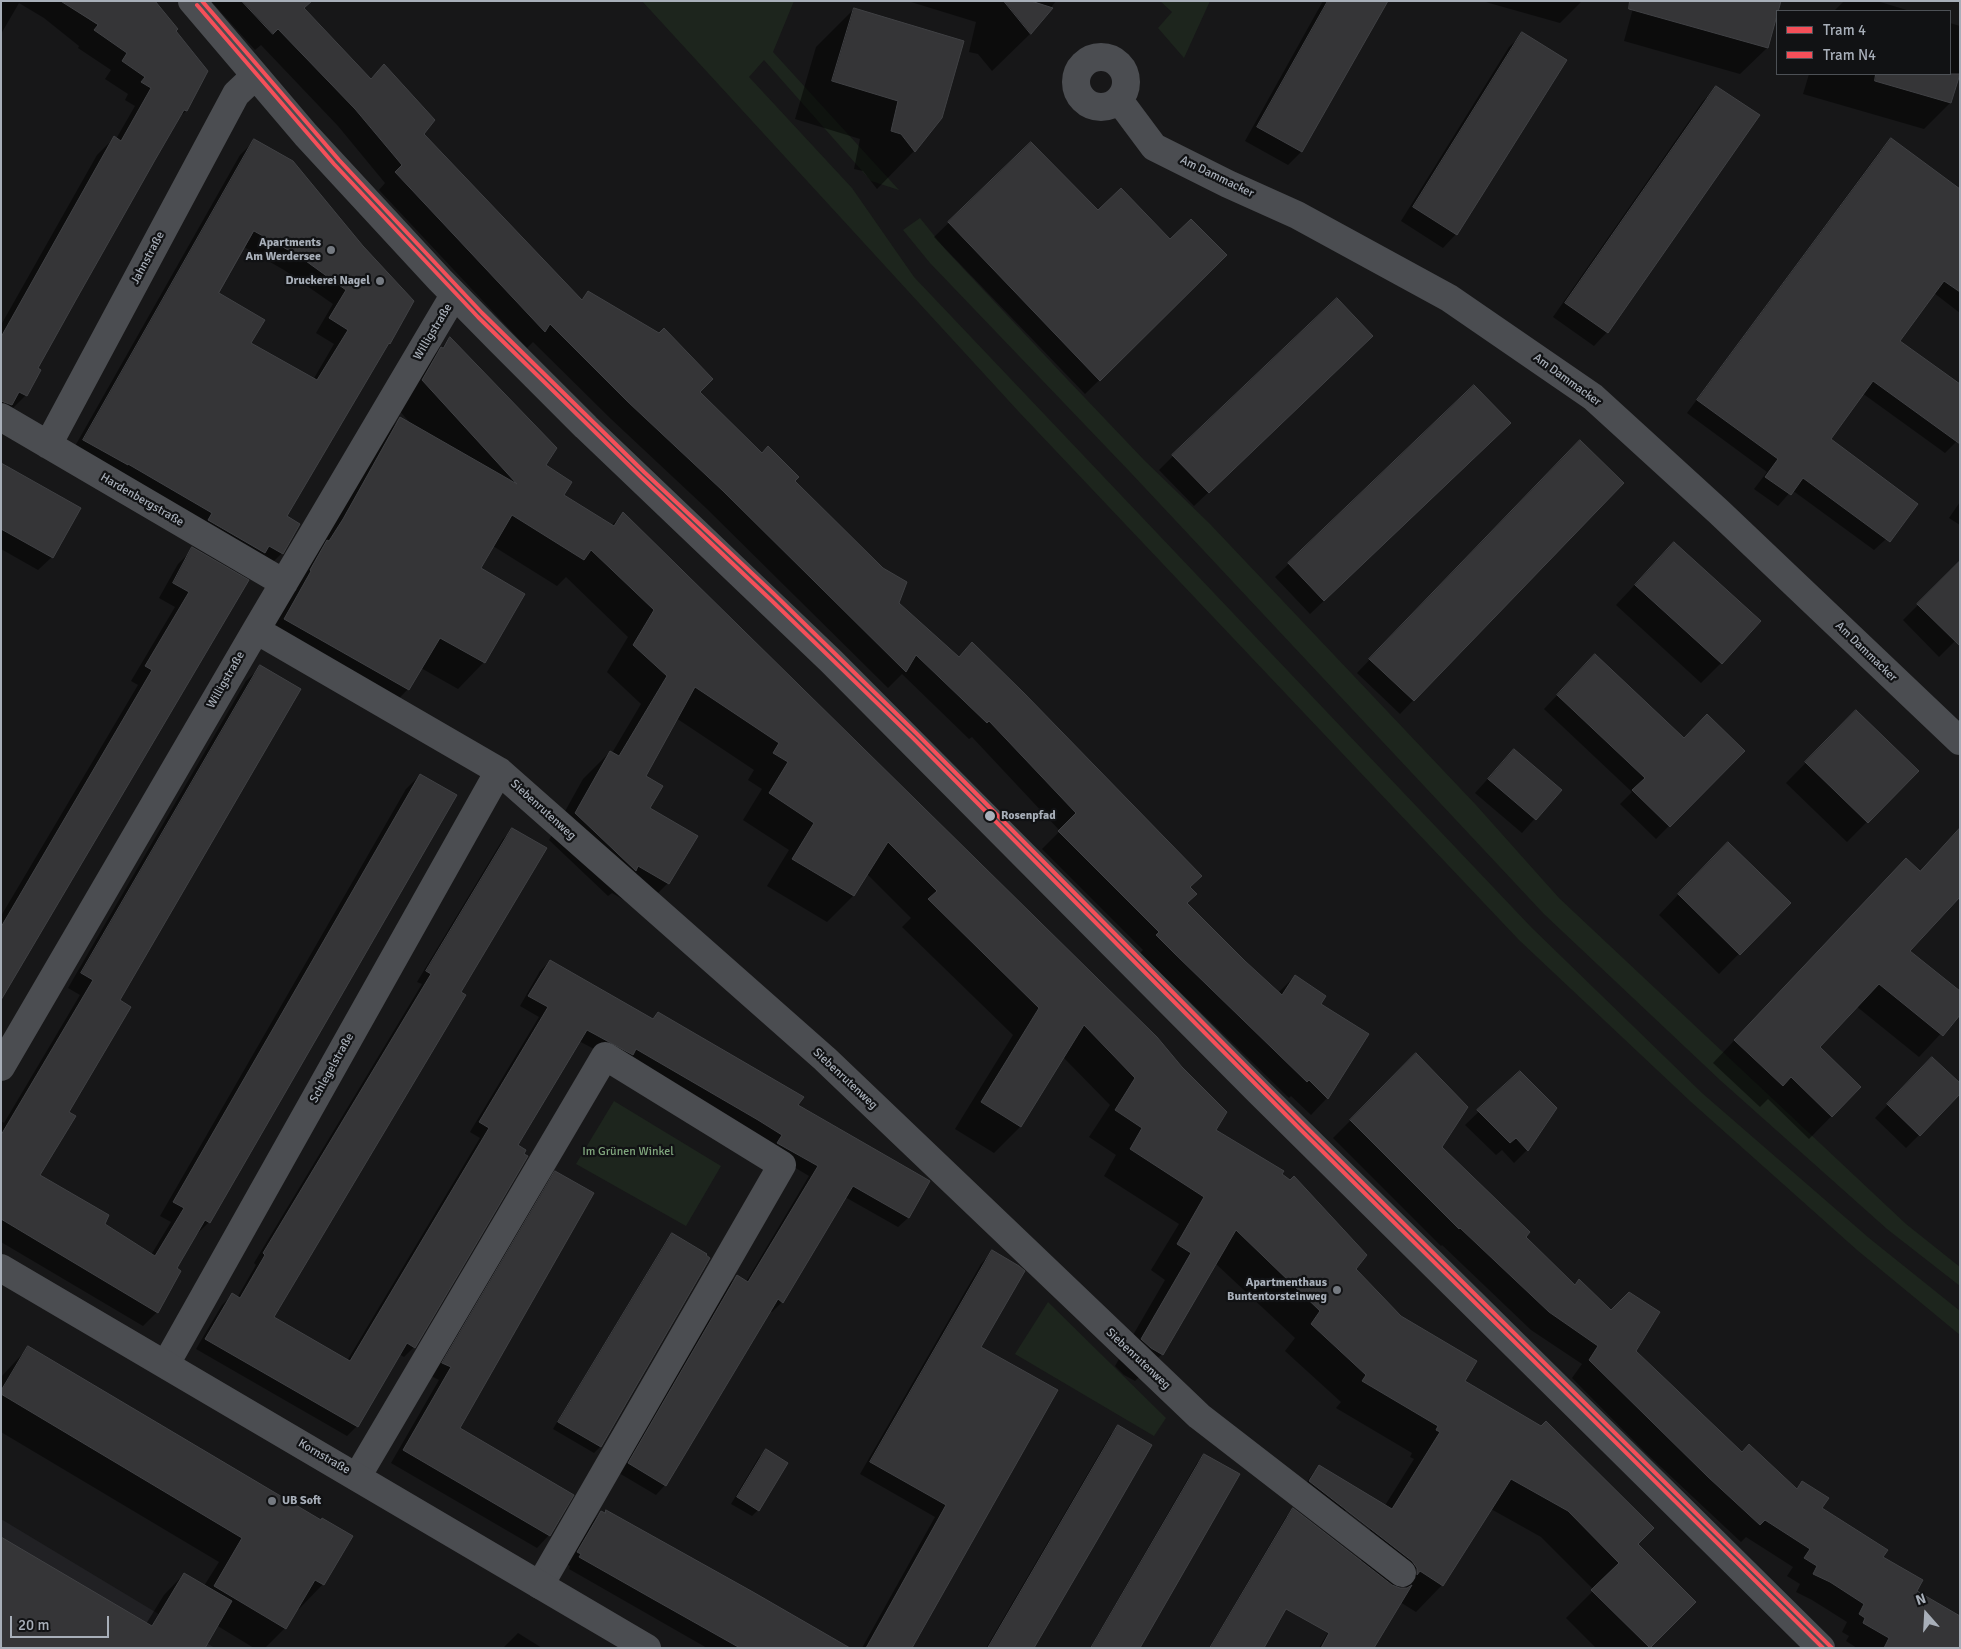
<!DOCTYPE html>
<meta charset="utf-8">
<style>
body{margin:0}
#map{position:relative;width:1961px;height:1649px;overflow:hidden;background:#171718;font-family:Signika,sans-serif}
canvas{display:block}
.frame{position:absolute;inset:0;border:2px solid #a8afb9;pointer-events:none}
.legend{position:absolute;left:1776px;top:10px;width:175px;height:65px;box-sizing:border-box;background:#111214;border:1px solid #4d5156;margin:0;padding:6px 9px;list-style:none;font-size:15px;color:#a8afb9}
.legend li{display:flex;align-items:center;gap:10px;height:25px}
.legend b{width:25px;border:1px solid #4d5156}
.north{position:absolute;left:1901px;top:1589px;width:50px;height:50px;-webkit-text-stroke:4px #111214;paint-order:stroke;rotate:341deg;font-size:14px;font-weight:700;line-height:20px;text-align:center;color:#a8afb9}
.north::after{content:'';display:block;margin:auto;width:18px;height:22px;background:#a8afb9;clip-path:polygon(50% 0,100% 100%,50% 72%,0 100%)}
.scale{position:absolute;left:10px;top:1616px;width:99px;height:22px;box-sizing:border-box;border:2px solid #a8afb9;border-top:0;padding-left:6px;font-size:15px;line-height:18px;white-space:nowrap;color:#a8afb9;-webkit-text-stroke:4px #111214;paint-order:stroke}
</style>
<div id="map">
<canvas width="1961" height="1649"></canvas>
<div class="frame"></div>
<ul class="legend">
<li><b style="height:6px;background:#f44f59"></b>Tram 4</li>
<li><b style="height:6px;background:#f44f59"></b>Tram N4</li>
</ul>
<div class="north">N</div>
<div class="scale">20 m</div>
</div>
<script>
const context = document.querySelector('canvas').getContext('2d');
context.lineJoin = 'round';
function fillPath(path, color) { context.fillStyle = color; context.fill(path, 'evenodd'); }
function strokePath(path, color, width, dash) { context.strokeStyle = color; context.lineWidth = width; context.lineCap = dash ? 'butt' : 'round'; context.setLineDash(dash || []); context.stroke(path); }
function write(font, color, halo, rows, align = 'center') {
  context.font = font + ' Signika,sans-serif'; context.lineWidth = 4.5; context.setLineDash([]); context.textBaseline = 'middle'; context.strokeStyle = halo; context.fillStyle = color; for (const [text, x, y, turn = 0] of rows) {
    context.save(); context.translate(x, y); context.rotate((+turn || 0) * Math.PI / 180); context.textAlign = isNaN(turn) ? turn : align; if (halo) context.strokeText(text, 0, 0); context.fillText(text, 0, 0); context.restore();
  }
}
const built = new Path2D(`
 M 1,1519 L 215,1648 L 1,1648 Z`);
const green = new Path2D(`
 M 642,1 L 794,1 L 773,52 L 899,190 L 871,181 L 764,60 L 749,77 L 852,188 L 914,277 L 1531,927 L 1702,1093 L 1869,1238 L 1960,1311 L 1960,1335 L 1857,1250 L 1690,1101 L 1519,940 L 1019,412 Z
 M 1160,1 L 1210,1 L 1184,58 L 1158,28 L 1172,12 Z
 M 920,218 L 945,249 L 1066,378 L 1144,460 L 1210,524 L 1476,805 L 1559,898 L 1906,1224 L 1960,1267 L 1960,1286 L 1887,1229 L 1720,1080 L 1544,914 L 1131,473 L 930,263 L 903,230 Z
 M 614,1101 L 721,1166 L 686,1226 L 576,1164 Z
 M 1048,1302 L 1166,1418 L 1154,1436 L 1015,1354 Z`);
const shadow = new Path2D(`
 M 1,1 L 152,1 L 207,71 L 186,111 L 178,118 L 37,369 L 26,395 L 9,412 L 1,410 L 1,325 L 97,155 L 114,138 L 116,139 L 135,106 L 125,100 L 128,94 L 105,79 L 111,70 L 78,48 L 79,46 L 44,18 L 19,3 L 1,34 Z
 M 211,1 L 307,1 L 301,7 L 370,79 L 384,66 L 423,134 L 580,301 L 588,293 L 699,392 L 762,454 L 793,481 L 898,603 L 1189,887 L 1186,904 L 1244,962 L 1278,993 L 1295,976 L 1319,1004 L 1367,1034 L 1327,1098 L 1311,1115 L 1291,1096 L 1289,1098 L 1140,953 L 1143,950 L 1042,849 L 1060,831 L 972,737 L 969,739 L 902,674 L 888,688 L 706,508 L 611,419 L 533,342 L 527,348 L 379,190 L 385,183 L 338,126 L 261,45 L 255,50 Z
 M 1056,1 L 1030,34 L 992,71 L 978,54 L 969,52 L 976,22 L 911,2 Z
 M 1323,1 L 1386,1 L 1301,152 L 1288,165 L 1245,141 Z
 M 1482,1 L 1582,1 L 1560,23 Z
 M 1635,1 L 1767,48 L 1740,74 L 1624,41 Z
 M 1844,1 L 1877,1 L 1910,11 L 1834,11 Z
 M 854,9 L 963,41 L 914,151 L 877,189 L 863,171 L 854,169 L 860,139 L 795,119 L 816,47 Z
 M 1950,23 L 1960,26 L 1960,71 L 1950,103 L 1924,129 L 1803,94 L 1809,74 L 1950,74 Z
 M 1523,34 L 1456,234 L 1443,248 L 1401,221 L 1509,47 Z
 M 1717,87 L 1607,332 L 1594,346 L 1553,317 L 1703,101 Z
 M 1891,140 L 1960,198 L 1960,313 L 1934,293 L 1899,341 L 1957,441 L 1945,453 L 1862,393 L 1829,440 L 1886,539 L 1874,550 L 1792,490 L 1778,506 L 1754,489 L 1767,472 L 1687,413 L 1879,152 Z
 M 254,141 L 389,343 L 385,348 L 285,517 L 299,525 L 282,553 L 267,568 L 70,455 L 240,155 ZM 244,247 L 284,270 L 333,304 L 316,333 L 334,344 L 313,380 L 250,344 L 217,294 Z
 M 1031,143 L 1098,212 L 1170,241 L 1226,255 L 1085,394 L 934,237 Z
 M 450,339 L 544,466 L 562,495 L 611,526 L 623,514 L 679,569 L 680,568 L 1156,1038 L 1214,1130 L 1280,1174 L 1354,1269 L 1463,1381 L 1636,1544 L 1694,1602 L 1648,1648 L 1596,1648 L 1566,1618 L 1594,1590 L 1541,1537 L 1491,1509 L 1442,1585 L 1416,1612 L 1400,1602 L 1373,1648 L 1319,1648 L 1362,1574 L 1358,1566 L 1369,1548 L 1361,1544 L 1414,1459 L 1410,1457 L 1412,1453 L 1336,1408 L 1341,1402 L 1285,1351 L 1295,1338 L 1215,1263 L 1162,1354 L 1135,1381 L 1124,1375 L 1115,1366 L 1165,1280 L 1151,1270 L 1179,1224 L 1104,1176 L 1116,1155 L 1089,1137 L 1110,1105 L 1063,1057 L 1020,1127 L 994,1153 L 955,1129 L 1013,1035 L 902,927 L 911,918 L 867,874 L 853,896 L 827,922 L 767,886 L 789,850 L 743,820 L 762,789 L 748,780 L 754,770 L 676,718 L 644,777 L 649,808 L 668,883 L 641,910 L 612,893 L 608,896 L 549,840 L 583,779 L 610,752 L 612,753 L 641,704 L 607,672 L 628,637 L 566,577 L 557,586 L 493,546 L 479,569 L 484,662 L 458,689 L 421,668 L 408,689 L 382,716 L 258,646 L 374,445 L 400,419 L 413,426 L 396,407 L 424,365 Z
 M 1357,351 L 1194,506 L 1159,470 L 1173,456 Z
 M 1474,386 L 1496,436 L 1310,614 L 1275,577 Z
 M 1566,455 L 1622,483 L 1400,714 L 1357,673 Z
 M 1,464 L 52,557 L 38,570 L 1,549 Z
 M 1960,502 L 1960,525 L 1949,518 Z
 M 1674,543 L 1721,663 L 1701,683 L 1616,605 Z
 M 193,549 L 247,581 L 1,997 L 1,916 L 138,685 L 131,681 L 175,607 L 159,598 L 178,564 Z
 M 1960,563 L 1960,636 L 1939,657 L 1903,620 Z
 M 261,667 L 118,1001 L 38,1175 L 103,1224 L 151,1255 L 171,1222 L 160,1216 L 406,789 L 420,775 L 209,1222 L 194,1237 L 175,1268 L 157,1312 L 143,1326 L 1,1242 L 1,1121 L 4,1123 L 80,995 L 68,988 L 246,681 Z
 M 1582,669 L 1684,740 L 1743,751 L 1656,839 L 1620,804 L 1632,792 L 1544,709 Z
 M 1836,732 L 1917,771 L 1847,842 L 1786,783 Z
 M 1514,750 L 1560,790 L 1522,833 L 1475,793 Z
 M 513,829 L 460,992 L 272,1318 L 347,1361 L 480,1138 L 470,1132 L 539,1017 L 520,1006 L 540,971 L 550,961 L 652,1020 L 658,1014 L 797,1106 L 928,1181 L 908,1218 L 898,1227 L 845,1197 L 782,1302 L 772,1312 L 770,1310 L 665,1485 L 656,1495 L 619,1473 L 727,1286 L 737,1276 L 746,1282 L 809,1176 L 622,1064 L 579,1041 L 516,1145 L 414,1347 L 404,1357 L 399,1354 L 357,1426 L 347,1436 L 196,1349 L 222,1305 L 232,1295 L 237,1298 L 256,1265 L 254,1263 L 422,984 L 417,982 L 503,839 Z
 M 1960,829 L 1908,951 L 1960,1013 L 1919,1057 L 1856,1006 L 1818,1047 L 1860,1087 L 1809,1139 L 1768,1099 L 1760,1107 L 1713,1063 L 1884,882 L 1919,872 Z
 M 1708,863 L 1789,903 L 1719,974 L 1659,915 Z
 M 1416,1055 L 1441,1147 L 1524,1237 L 1574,1285 L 1579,1281 L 1635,1352 L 1741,1454 L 1796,1490 L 1802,1483 L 1820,1508 L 1882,1558 L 1915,1592 L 1960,1648 L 1857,1648 L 1846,1641 L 1849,1636 L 1842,1632 L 1847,1622 L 1812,1600 L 1796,1592 L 1800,1584 L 1787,1576 L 1793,1567 L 1746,1537 L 1741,1542 L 1646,1453 L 1572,1378 L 1582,1364 L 1531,1330 L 1442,1245 L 1441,1246 L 1333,1138 Z
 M 1520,1072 L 1556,1108 L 1527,1150 L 1514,1163 L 1502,1150 L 1496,1155 L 1465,1125 Z
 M 1919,1072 L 1919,1135 L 1906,1148 L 1875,1118 Z
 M 555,1173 L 458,1428 L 572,1495 L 549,1535 L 537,1548 L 391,1463 L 439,1380 L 431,1376 L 543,1186 Z
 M 672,1235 L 600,1447 L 594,1453 L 553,1429 L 666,1241 Z
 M 992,1252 L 979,1347 L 1057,1390 L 911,1648 L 862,1648 L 935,1517 L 860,1474 L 981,1264 Z
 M 28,1348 L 323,1584 L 299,1609 L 297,1607 L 285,1628 L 265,1648 L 254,1648 L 216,1625 L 203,1648 L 146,1624 L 164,1595 L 184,1574 L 204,1586 L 219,1562 L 1,1432 L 1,1377 Z
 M 1118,1427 L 1032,1648 L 986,1648 L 1111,1434 Z
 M 766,1451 L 758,1510 L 752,1516 L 731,1504 L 759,1457 Z
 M 1204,1455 L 1138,1648 L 1090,1648 L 1197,1463 Z
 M 1319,1466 L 1358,1490 L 1346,1510 L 1340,1516 L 1303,1488 L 1313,1473 Z
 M 1293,1510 L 1262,1648 L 1209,1648 L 1286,1517 Z
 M 601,1512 L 847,1648 L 707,1648 L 569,1569 L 570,1566 L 566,1564 L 590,1524 Z
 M 518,1633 L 542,1648 L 503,1648 Z`);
const building = new Path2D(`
 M 61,1 L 155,1 L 178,29 L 176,31 L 208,71 L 187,111 L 184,110 L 155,160 L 77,298 L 38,368 L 41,370 L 27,396 L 19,392 L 12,405 L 1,401 L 1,337 L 114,136 L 121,141 L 151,88 L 141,82 L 145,77 L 122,61 L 127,53 L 94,30 L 98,25 Z
 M 242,1 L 312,1 L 304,8 L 371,79 L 384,64 L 435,120 L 424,134 L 582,300 L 588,291 L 659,333 L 664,328 L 713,379 L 700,392 L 762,453 L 768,446 L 799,477 L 795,481 L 883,568 L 907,582 L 899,603 L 959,657 L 972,642 L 1024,693 L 1202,876 L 1190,887 L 1197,894 L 1187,903 L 1245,961 L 1282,995 L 1295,975 L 1326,996 L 1321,1004 L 1369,1034 L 1328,1099 L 1309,1080 L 1307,1082 L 1175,954 L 1156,935 L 1159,932 L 1058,831 L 1076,813 L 989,721 L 987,723 L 916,655 L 906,672 L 723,491 L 628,402 L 550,324 L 545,332 L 395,172 L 402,165 L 355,109 L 278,29 L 273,34 Z
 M 1004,1 L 1031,1 L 1053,8 L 1031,34 Z
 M 1328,1 L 1388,1 L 1302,152 L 1257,127 Z
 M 1630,1 L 1781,1 L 1768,48 L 1629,9 Z
 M 854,8 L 964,41 L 942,118 L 915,152 L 901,134 L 891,131 L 898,101 L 832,81 Z
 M 1522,32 L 1567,60 L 1457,235 L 1413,207 Z
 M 1876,74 L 1960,74 L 1951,103 L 1875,81 Z
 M 1716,86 L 1760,115 L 1608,333 L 1565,303 Z
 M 1891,138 L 1960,189 L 1960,292 L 1944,281 L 1900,341 L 1960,384 L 1960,444 L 1873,381 L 1831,439 L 1918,504 L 1890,542 L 1803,478 L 1791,495 L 1765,477 L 1778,459 L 1697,400 Z
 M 254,139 L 293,161 L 363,246 L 414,301 L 390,344 L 389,343 L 287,516 L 300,524 L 283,554 L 269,546 L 265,553 L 208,520 L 212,513 L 128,464 L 128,465 L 83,440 ZM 254,231 L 299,256 L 346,290 L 329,318 L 348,330 L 317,380 L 251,343 L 265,320 L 219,293 Z
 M 1031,142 L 1098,210 L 1121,188 L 1170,239 L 1191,219 L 1227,255 L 1100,381 L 948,222 Z
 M 1337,298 L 1373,336 L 1209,493 L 1172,455 Z
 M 450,337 L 557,448 L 546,465 L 572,482 L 564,495 L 614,526 L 623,512 L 1157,1037 L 1182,1067 L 1227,1112 L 1216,1130 L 1284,1171 L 1282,1174 L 1290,1180 L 1294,1176 L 1367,1255 L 1356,1269 L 1401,1316 L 1477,1361 L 1465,1381 L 1541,1426 L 1546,1421 L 1654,1528 L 1638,1544 L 1696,1602 L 1650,1648 L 1591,1590 L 1619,1563 L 1568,1511 L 1511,1479 L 1443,1586 L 1420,1571 L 1417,1575 L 1417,1568 L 1412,1561 L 1309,1481 L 1319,1465 L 1392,1509 L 1440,1432 L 1436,1430 L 1438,1426 L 1362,1381 L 1366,1375 L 1311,1324 L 1320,1311 L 1236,1230 L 1163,1355 L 1151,1348 L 1141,1339 L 1191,1253 L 1177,1244 L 1204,1197 L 1130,1149 L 1142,1128 L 1115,1110 L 1135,1078 L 1084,1025 L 1021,1127 L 981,1102 L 1039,1008 L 928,899 L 937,891 L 888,842 L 854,896 L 792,859 L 814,823 L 769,793 L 788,762 L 773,753 L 779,743 L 695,687 L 646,776 L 663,786 L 650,808 L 698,836 L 669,884 L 638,866 L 636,871 L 575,813 L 610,751 L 619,756 L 667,676 L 633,645 L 654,610 L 591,550 L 584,560 L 512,515 L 481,568 L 525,594 L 485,663 L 440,638 L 409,690 L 284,619 L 311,571 L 310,570 L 327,540 L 329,541 L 343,519 L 400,417 L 517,484 L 422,380 L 441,347 L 443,348 Z
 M 1474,385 L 1511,423 L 1324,601 L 1288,563 Z
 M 1580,440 L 1624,483 L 1414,701 L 1369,659 Z
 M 1,463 L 81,508 L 53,558 L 1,529 Z
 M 1674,542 L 1761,621 L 1722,664 L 1635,585 Z
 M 192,547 L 249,580 L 1,1000 L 1,927 L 152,670 L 145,666 L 189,592 L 173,583 Z
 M 1960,561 L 1960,646 L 1917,604 Z
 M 1595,654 L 1684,738 L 1707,714 L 1745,751 L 1670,827 L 1632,790 L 1645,778 L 1557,695 Z
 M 260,665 L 301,689 L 120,1000 L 131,1007 L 69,1112 L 76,1116 L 40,1175 L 109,1215 L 105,1224 L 155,1256 L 184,1208 L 173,1202 L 420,774 L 457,795 L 210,1223 L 205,1220 L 177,1268 L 181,1271 L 158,1313 L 1,1219 L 1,1135 L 93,980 L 81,973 Z
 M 1856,710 L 1919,771 L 1868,823 L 1805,762 Z
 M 1514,749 L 1562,790 L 1536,820 L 1488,779 Z
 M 512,828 L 547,848 L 461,992 L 466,995 L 274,1317 L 350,1361 L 489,1128 L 479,1122 L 548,1007 L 528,996 L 550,960 L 653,1019 L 658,1012 L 682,1026 L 804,1097 L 798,1105 L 930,1181 L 909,1218 L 853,1186 L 783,1303 L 778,1299 L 666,1486 L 628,1463 L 737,1275 L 748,1282 L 818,1166 L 777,1143 L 782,1135 L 758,1120 L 636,1049 L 633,1055 L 587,1030 L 518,1145 L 526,1150 L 524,1154 L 528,1156 L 415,1348 L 407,1343 L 358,1427 L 205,1339 L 232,1293 L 240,1298 L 265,1255 L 263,1253 L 431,974 L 426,971 Z
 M 1960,828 L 1960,897 L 1910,951 L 1960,991 L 1960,1015 L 1943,1036 L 1879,984 L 1820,1047 L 1861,1087 L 1832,1117 L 1791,1077 L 1783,1086 L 1734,1040 L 1906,858 L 1920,871 Z
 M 1728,842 L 1791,903 L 1740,955 L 1678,894 Z
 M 1416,1053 L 1468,1107 L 1442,1147 L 1530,1232 L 1526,1237 L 1575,1285 L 1579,1279 L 1611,1310 L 1629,1292 L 1660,1312 L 1636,1351 L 1742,1452 L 1749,1444 L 1797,1489 L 1802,1481 L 1829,1498 L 1822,1508 L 1888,1550 L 1883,1557 L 1923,1580 L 1917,1591 L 1960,1616 L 1960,1648 L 1884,1648 L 1889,1638 L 1863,1623 L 1865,1618 L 1859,1614 L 1864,1604 L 1830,1582 L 1813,1574 L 1817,1566 L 1804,1558 L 1810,1549 L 1765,1520 L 1760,1525 L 1708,1477 L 1589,1360 L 1598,1346 L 1549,1312 L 1460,1228 L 1459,1229 L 1350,1120 Z
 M 1932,1057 L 1960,1083 L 1960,1094 L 1920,1136 L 1887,1104 Z
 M 1520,1071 L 1557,1108 L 1528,1151 L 1516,1138 L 1510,1143 L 1477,1110 Z
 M 555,1171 L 594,1193 L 460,1428 L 574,1495 L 550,1536 L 403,1450 L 451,1367 L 442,1363 Z
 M 672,1233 L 707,1254 L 706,1255 L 710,1258 L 601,1447 L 558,1422 Z
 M 992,1250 L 1019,1266 L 1025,1271 L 981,1347 L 1058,1390 L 912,1648 L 866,1648 L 946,1505 L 870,1462 Z
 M 28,1346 L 321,1520 L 322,1518 L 353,1536 L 324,1585 L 315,1580 L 286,1629 L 214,1586 L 242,1538 L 1,1394 L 1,1391 Z
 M 1118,1425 L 1152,1445 L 1096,1542 L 1034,1648 L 988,1648 Z
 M 766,1449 L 788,1463 L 759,1511 L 737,1497 Z
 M 1204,1454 L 1240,1474 L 1140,1648 L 1091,1648 Z
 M 1293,1508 L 1392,1585 L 1400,1588 L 1407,1588 L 1412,1585 L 1374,1648 L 1321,1648 L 1329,1633 L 1286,1609 L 1264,1648 L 1210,1648 Z
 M 606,1510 L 753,1592 L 850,1648 L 740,1648 L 653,1599 L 579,1557 L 581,1554 L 577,1552 L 601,1511 L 605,1513 Z
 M 1,1537 L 152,1626 L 184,1573 L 232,1601 L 205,1648 L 1,1648 Z`);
const minor = new Path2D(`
 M 192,1 L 306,135 L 440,280 L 499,340 L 586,427 L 831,661 L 1259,1092 L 1821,1648
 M1076 82a25 25 0 1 1 50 0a25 25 0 1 1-50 0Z
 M 1119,100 L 1154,147 L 1228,184 L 1297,215 L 1449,298 L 1593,397 L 1719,512 L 1960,741
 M 1,417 L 284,583
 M 48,445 L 236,94 L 255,76
 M 256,630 L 499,771 L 825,1059 L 1199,1416 L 1402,1573
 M 1,1067 L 256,630 L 454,295
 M 166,1364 L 499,771
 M 357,1477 L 605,1056 L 782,1165 L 540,1585`);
const tertiary = new Path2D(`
 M 1,1268 L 647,1648`);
const tram1 = new Path2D(`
 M 202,1 L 339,160 L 482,313 L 644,472 L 774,594 L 917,734 L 1306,1127 L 1832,1648`);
const tram2 = new Path2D(`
 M 197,5 L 334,164 L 478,317 L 640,476 L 770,599 L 913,738 L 1302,1131 L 1823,1648`);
const markers = [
 [331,250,5,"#757a81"],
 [380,281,5,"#757a81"],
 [990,816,6,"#a8afb9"],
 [1337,1290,5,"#757a81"],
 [272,1501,5,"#757a81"]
];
const streetNames = [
 ["Am Dammacker",1217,177,26],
 ["Jahnstraße",148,258,-62],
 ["Willigstraße",433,332,-59],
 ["Am Dammacker",1567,380,36],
 ["Hardenbergstraße",142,500,30],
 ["Am Dammacker",1866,652,44],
 ["Willigstraße",226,680,-60],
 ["Siebenrutenweg",543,810,42],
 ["Schlegelstraße",332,1068,-61],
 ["Siebenrutenweg",845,1079,43],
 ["Siebenrutenweg",1138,1359,43],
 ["Kornstraße",324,1457,30]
];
const poiNames = [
 ["Apartments",321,243],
 ["Am Werdersee",321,257],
 ["Druckerei Nagel",370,281],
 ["Apartmenthaus",1327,1283],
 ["Buntentorsteinweg",1327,1297],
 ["UB Soft",282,1501,"left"]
];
const stopNames = [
 ["Rosenpfad",1001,816]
];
const parkNames = [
 ["Im Grünen Winkel",628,1152]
];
fillPath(built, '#212124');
fillPath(green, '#1d251d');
fillPath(shadow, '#0007');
fillPath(building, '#353537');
strokePath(building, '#404144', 1);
strokePath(minor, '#4b4d51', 28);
strokePath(tertiary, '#4b4d51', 28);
strokePath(tram1, '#f44f59', 4);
strokePath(tram2, '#f44f59', 4);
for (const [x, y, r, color] of markers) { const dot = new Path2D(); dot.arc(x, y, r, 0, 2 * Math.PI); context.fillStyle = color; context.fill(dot); strokePath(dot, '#111214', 2); }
write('12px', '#a8afb9', '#111214', streetNames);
write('bold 12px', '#a8afb9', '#111214', poiNames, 'right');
write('bold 12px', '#a8afb9', '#111214', stopNames, 'left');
write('12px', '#80a67d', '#111214', parkNames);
</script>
